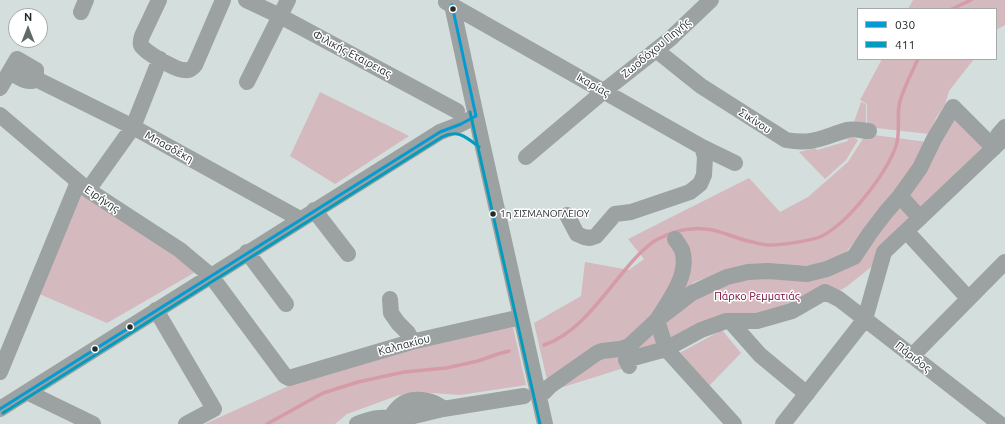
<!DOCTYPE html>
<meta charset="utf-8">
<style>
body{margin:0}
#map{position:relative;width:1005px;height:424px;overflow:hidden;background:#d3dedd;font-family:Ubuntu,sans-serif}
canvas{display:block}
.legend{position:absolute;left:857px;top:8px;width:140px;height:52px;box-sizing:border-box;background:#fff;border:1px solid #a7aaaa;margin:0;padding:5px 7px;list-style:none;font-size:12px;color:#232b2a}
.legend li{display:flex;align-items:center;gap:8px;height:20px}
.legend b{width:20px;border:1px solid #a7aaaa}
.north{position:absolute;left:8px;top:8px;width:40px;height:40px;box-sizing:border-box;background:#fff;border:1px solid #a7aaaa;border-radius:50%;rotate:0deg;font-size:11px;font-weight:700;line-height:16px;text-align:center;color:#232b2a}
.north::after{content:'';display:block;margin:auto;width:14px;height:18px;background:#616a69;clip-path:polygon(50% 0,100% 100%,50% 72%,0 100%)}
</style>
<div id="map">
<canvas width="1005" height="424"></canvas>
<ul class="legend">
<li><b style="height:5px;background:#049bd4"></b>030</li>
<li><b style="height:5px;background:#049cbe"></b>411</li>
</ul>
<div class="north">N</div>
</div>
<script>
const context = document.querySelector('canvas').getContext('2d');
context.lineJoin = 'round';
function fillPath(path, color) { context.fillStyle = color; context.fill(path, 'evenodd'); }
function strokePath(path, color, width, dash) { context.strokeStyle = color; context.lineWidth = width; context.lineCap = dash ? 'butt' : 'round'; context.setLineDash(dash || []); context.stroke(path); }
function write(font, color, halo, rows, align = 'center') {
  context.font = font + ' Ubuntu,sans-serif'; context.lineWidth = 3; context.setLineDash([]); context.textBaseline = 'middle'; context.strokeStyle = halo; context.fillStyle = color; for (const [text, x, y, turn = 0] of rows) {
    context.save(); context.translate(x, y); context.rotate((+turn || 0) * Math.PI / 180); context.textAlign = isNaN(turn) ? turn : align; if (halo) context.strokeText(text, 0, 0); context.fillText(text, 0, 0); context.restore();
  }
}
const green = new Path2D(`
 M 913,0 L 1005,0 L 1005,25 L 996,30 L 996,9 L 908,9 Z
 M 882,59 L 974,59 L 949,91 L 945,105 L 936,118 L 929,134 L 867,127 L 867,104 L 860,100 Z
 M 320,92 L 409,136 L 335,184 L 290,156 Z
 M 861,102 L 866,104 L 866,126 L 854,122 Z
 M 946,106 L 992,151 L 880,260 L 846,287 L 803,311 L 722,325 L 662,356 L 544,393 L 627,342 L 695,284 L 822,266 L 848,252 L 907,180 Z
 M 866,134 L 927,142 L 905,180 L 847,251 L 822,265 L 750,268 L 721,273 L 694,282 L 626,341 L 547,380 L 534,323 L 581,296 L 585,262 L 629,270 L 644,259 L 628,239 L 749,178 L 780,212 L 808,197 L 848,162 Z
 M 853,137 L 858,140 L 846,160 L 825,179 L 799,152 L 815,148 L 817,150 L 848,141 L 847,139 Z
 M 76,185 L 199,270 L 107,323 L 37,293 Z
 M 513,327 L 526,385 L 460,395 L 433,393 L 399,395 L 347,414 L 335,424 L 205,424 L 295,383 L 413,345 Z
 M 722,330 L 741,353 L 709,386 L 676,355 Z`);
const stream = new Path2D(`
 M 952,9 L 971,0
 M 544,345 C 579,333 602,297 625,270 C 634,259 645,246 658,239 C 675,230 694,226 713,230 C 725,233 736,238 748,241 C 754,242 762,245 769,245 C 781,245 811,241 822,236 C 849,222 886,174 896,146 C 901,132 896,115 900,101 C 904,87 912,72 918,59
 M 267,424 L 323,393 L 358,382 L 404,372 L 446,368 L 478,361 L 498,354 L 509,351`);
const minor = new Path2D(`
 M 159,0 L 142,36 C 141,39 140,42 141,45 C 144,52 176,70 184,70 C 189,71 192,69 195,65 L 223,0
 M 246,0 L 280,16 L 457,111
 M 451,0 L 476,116 L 545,424
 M 446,2 L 702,147 L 735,163
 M 81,12 L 86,0
 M 656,50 L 701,86 L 786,140 C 813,145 823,137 847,130 C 854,128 863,131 869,131
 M 10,72 C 17,76 28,85 36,79 L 133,127 L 300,219
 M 247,82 L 288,0
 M 0,88 L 17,59 L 36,70 L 36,79
 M 0,115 L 88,190 L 180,250 L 211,276 L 285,376 L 289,378 L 411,342 L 521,317
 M 999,143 L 998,135 L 1005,127
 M 526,157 L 604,91 L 670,39 L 711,0
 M 88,190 L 133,127 L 160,59
 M 900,196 L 920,218
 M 314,210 L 348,254
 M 567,215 L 577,234 L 584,237 L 590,238 L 596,236 L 615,214 L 631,212 L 690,192 L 700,184 L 704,175 L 705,157 L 702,147
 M 906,231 L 968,298
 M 675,239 C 677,242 680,246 682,250 C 690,274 669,301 657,320 L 666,349 L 734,424
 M 247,252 L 286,304
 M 825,292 L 839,299 L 1000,424
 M 390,299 L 391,313 L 398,323 L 408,333 L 412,341
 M 156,310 L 214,409 L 186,424
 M 730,321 L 760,355 L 807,394
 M 912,356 L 1005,262
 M 629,366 L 626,360 L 666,349 L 701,330 L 726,321 L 757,321 L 792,311 L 825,292
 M 0,372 L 78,182
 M 27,392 L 93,424
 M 538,394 L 543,393 L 550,386 L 597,353 L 602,351 L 620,349 L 629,346 L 657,320 L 692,293 L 727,277 L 748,272 L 768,271 L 807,274 L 827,269 L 854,257 L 870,233 L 886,212 L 900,196 L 920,168 L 934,139 L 953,107 L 994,148
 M 0,409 L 440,132 L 461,124 L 476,116
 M 390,418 C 394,412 397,407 404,403 C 415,397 435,400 443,409
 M 357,424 C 371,419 382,415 397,420 L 443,409 L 524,396
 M 783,424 L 865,319 L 884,252 L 999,143`);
const bus1 = new Path2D(`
 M 0,409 L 440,132 L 461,124 L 476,116 L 452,5`);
const bus2 = new Path2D(`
 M 470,112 L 540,424
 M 3,413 L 442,137 C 458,129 466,137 479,147`);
const markers = [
 [453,9,3.5,"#232b2a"],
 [493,214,3.5,"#232b2a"],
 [130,327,3.5,"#232b2a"],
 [95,349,3.5,"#232b2a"]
];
const busNames = [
 ["1η ΣΙΣΜΑΝΟΓΛΕΙΟΥ",500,214]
];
const streetNames = [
 ["Ζωοδόχου Πηγής",656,48,-40],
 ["Φιλικής Εταιρειας",352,54,28],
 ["Ικαρίας",593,85,30],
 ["Σικίνου",755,121,33],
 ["Μπασδέκη",169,147,29],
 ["Ειρήνης",102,199,34],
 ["Καλπακίου",404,345,-15],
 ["Πάριδος",913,357,38]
];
const parkNames = [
 ["Πάρκο Ρεμματιάς",757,296]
];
fillPath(green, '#d4b9be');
strokePath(stream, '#d59ca8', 3.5);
strokePath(minor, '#9ca1a1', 16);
strokePath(bus1, '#049bd4', 3);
strokePath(bus2, '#049cbe', 3);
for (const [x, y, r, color] of markers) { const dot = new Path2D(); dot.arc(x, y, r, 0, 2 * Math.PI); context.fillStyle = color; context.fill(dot); strokePath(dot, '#fff', 1.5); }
write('10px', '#232b2a', '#fff', busNames, 'left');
write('11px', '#232b2a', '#fff', streetNames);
write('11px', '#70012e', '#fff', parkNames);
</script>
